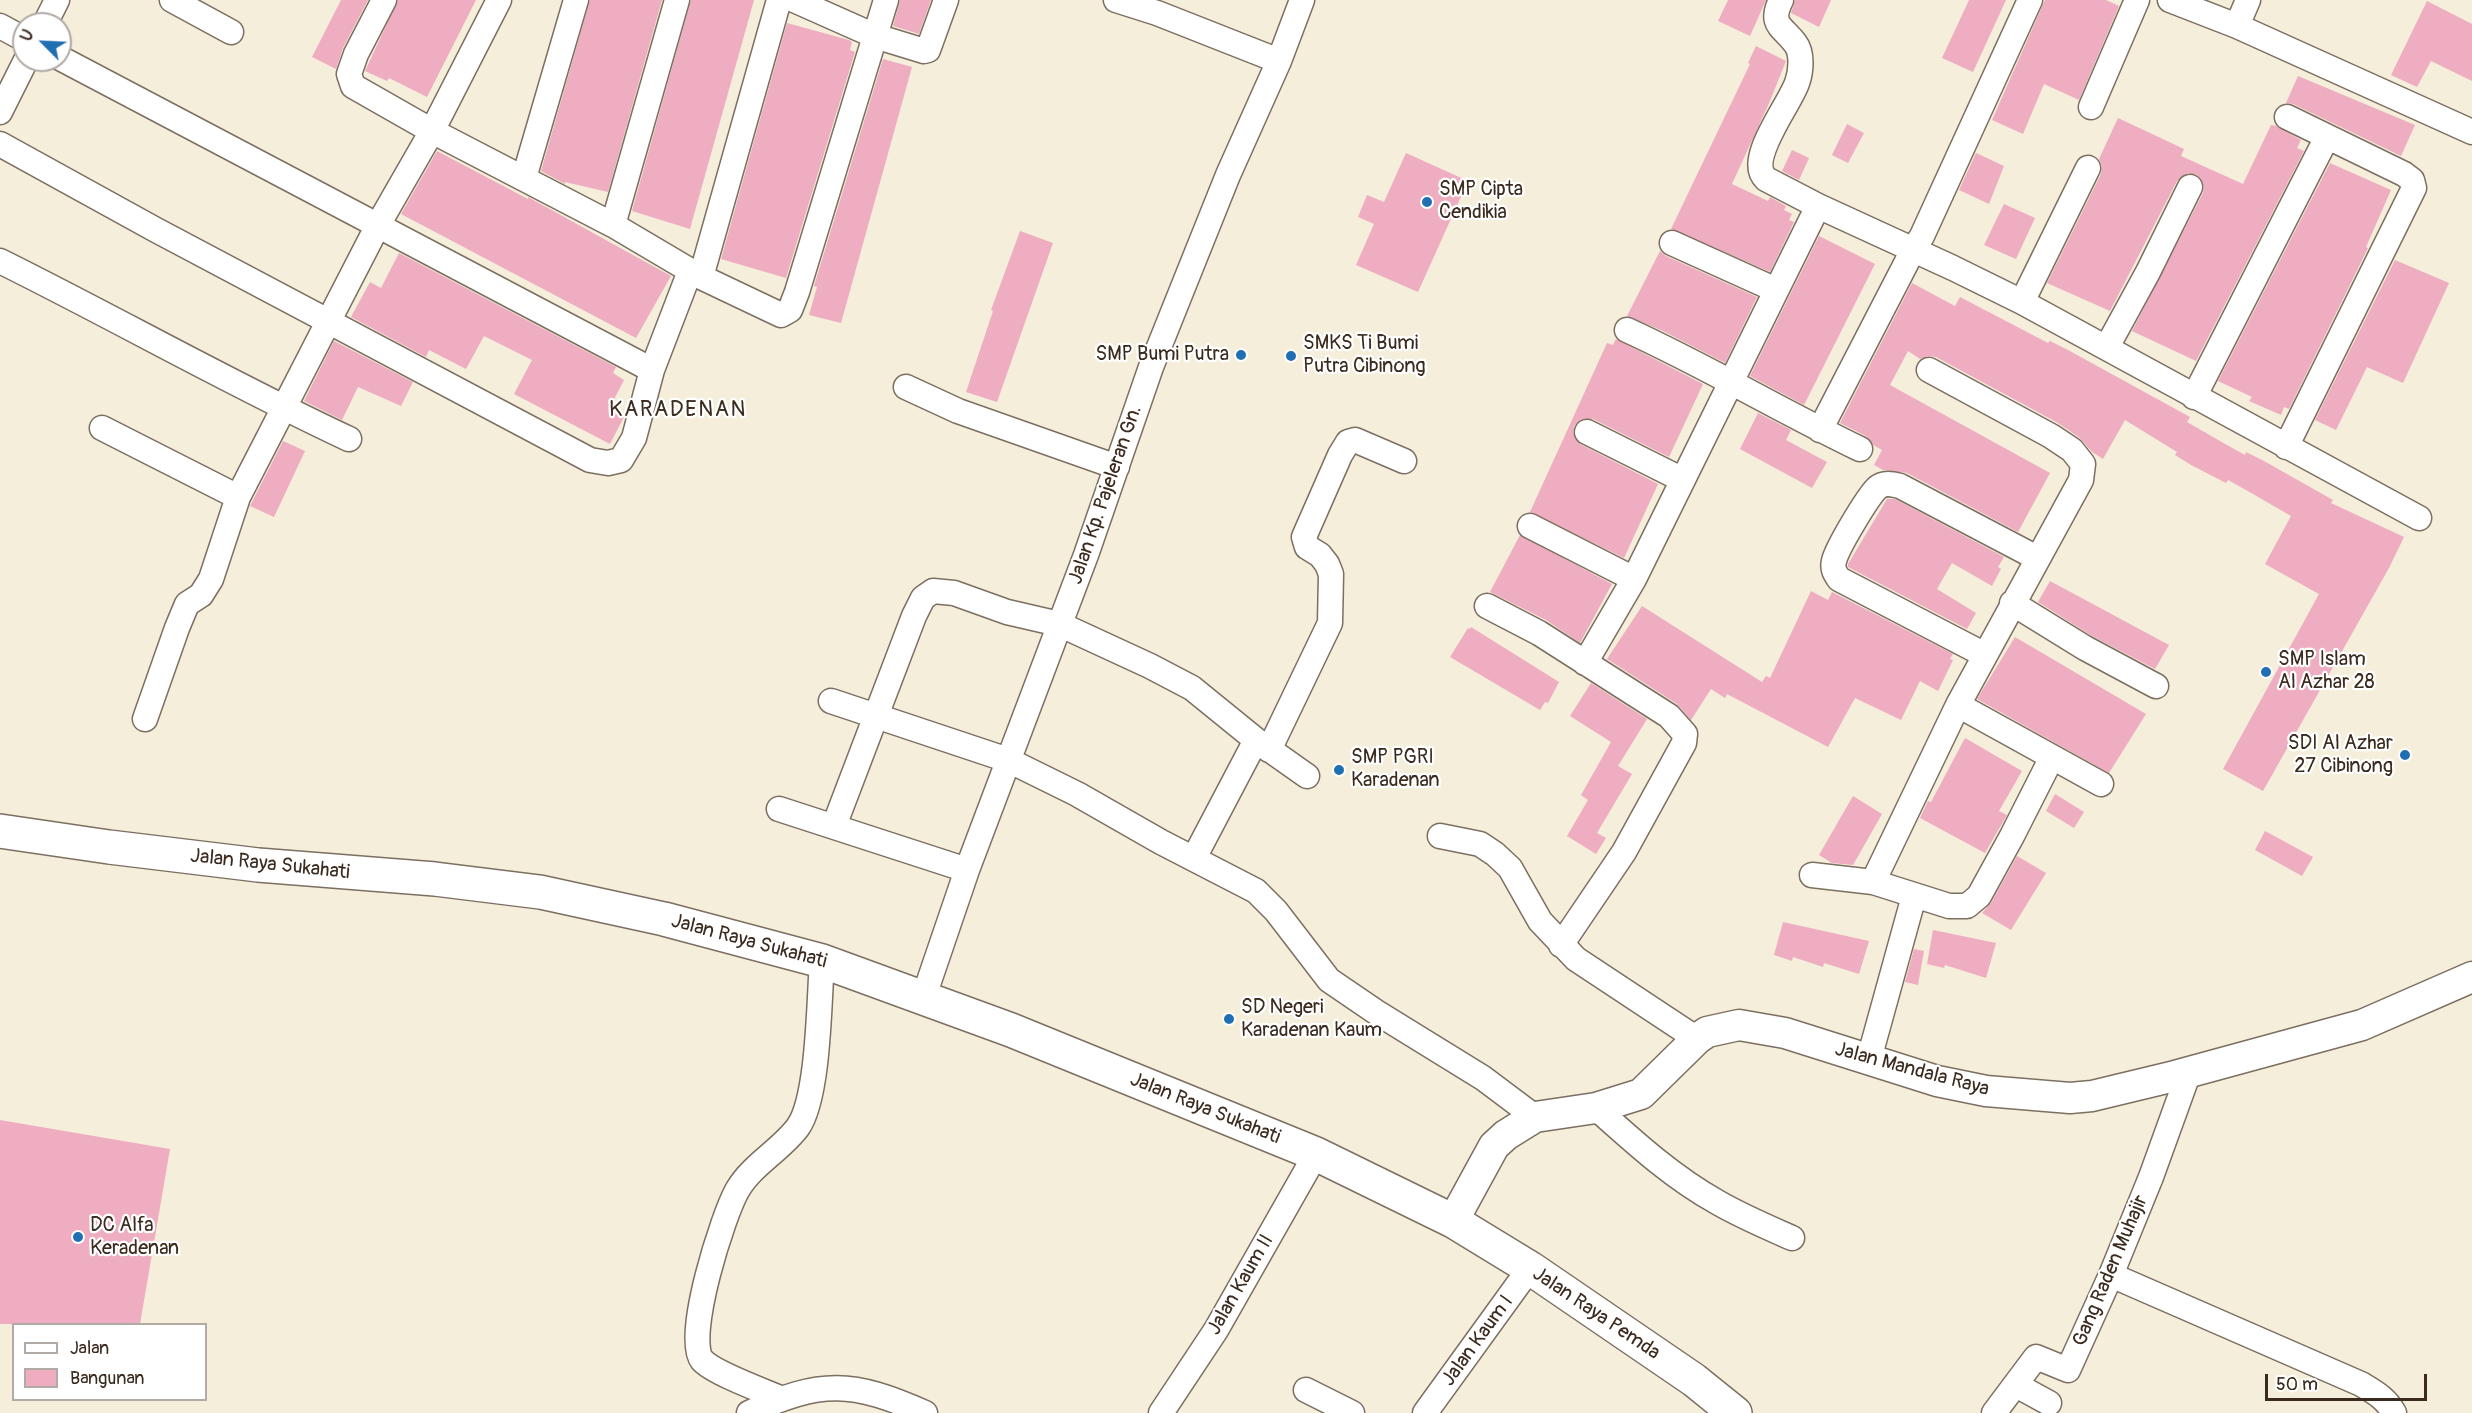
<!DOCTYPE html>
<style>
body{margin:0}
#map{position:relative;width:2472px;height:1413px;overflow:hidden;background:#f4eedb;font-family:Pangolin,sans-serif}
canvas{display:block}
.legend{position:absolute;left:12px;top:1323px;width:195px;height:78px;box-sizing:border-box;background:#fff;border:2px solid #b1aaa5;margin:0;padding:8px 10px;list-style:none;font-size:18px;color:#3b2a1e}
.legend li{display:flex;align-items:center;gap:12px;height:30px}
.legend b{width:30px;border:2px solid #b1aaa5}
.north{position:absolute;left:12px;top:12px;width:60px;height:60px;box-sizing:border-box;background:#fff;border:2px solid #b1aaa5;border-radius:50%;rotate:294deg;font-size:16px;font-weight:700;line-height:24px;text-align:center;color:#3b2a1e}
.north::after{content:'';display:block;margin:auto;width:21px;height:27px;background:#1f6fb2;clip-path:polygon(50% 0,100% 100%,50% 72%,0 100%)}
.scale{position:absolute;left:2265px;top:1374px;width:162px;height:27px;box-sizing:border-box;border:3px solid #3b2a1e;border-top:0;padding-left:8px;font-size:18px;line-height:21px;white-space:nowrap;color:#3b2a1e;-webkit-text-stroke:4px #fff;paint-order:stroke}
</style>
<div id="map">
<canvas width="2472" height="1413"></canvas>
<ul class="legend">
<li><b style="height:8px;background:#fff"></b>Jalan</li>
<li><b style="height:16px;background:#eeadc0"></b>Bangunan</li>
</ul>
<div class="north">U</div>
<div class="scale">50 m</div>
</div>
<script>
const context = document.querySelector('canvas').getContext('2d');
context.lineJoin = 'round';
function fillPath(path, color) { context.fillStyle = color; context.fill(path, 'evenodd'); }
function strokePath(path, color, width, dash) { context.strokeStyle = color; context.lineWidth = width; context.lineCap = dash ? 'butt' : 'round'; context.setLineDash(dash || []); context.stroke(path); }
function write(font, color, halo, rows, align = 'center') {
  context.font = font + ' Pangolin,sans-serif'; context.lineWidth = 4.5; context.setLineDash([]); context.textBaseline = 'middle'; context.strokeStyle = halo; context.fillStyle = color; for (const [text, x, y, turn = 0] of rows) {
    context.save(); context.translate(x, y); context.rotate((+turn || 0) * Math.PI / 180); context.textAlign = isNaN(turn) ? turn : align; if (halo) context.strokeText(text, 0, 0); context.fillText(text, 0, 0); context.restore();
  }
}
const building = new Path2D(`
 M 341,0 L 368,0 L 343,48 L 336,69 L 312,57 Z
 M 398,0 L 476,0 L 427,97 L 389,78 L 387,81 L 365,71 Z
 M 590,0 L 662,0 L 608,192 L 565,182 L 565,184 L 541,171 Z
 M 691,0 L 754,0 L 690,229 L 632,211 Z
 M 900,0 L 931,0 L 919,34 L 893,26 Z
 M 1728,0 L 1766,0 L 1750,36 L 1718,21 Z
 M 1795,0 L 1831,0 L 1819,27 L 1791,13 Z
 M 1969,0 L 2006,0 L 1973,72 L 1942,58 Z
 M 2045,0 L 2106,0 L 2119,6 L 2079,100 L 2044,84 L 2023,134 L 1992,120 Z
 M 2427,1 L 2472,24 L 2472,81 L 2431,61 L 2417,87 L 2391,75 Z
 M 787,23 L 849,40 L 852,42 L 850,50 L 855,52 L 786,278 L 721,259 Z
 M 1756,46 L 1786,61 L 1770,101 L 1732,184 L 1768,201 L 1770,197 L 1786,206 L 1784,210 L 1792,214 L 1789,220 L 1794,222 L 1770,272 L 1671,229 L 1750,64 L 1748,63 Z
 M 883,59 L 912,67 L 841,323 L 809,315 L 817,287 L 814,286 Z
 M 2298,76 L 2415,125 L 2401,156 L 2293,104 L 2286,103 Z
 M 2118,118 L 2184,149 L 2181,156 L 2243,184 L 2271,125 L 2276,126 L 2301,140 L 2297,148 L 2304,151 L 2196,361 L 2132,331 L 2203,193 L 2204,186 L 2197,175 L 2188,173 L 2177,181 L 2110,311 L 2047,283 L 2101,174 L 2102,166 L 2099,159 Z
 M 1847,124 L 1864,133 L 1848,163 L 1832,155 Z
 M 1792,150 L 1809,158 L 1799,180 L 1782,171 Z
 M 437,151 L 528,199 L 528,197 L 671,276 L 636,338 L 401,214 Z
 M 1406,153 L 1468,181 L 1418,292 L 1356,265 L 1374,224 L 1358,217 L 1367,195 L 1384,202 Z
 M 1976,153 L 2004,166 L 1989,204 L 1959,190 Z
 M 2330,163 L 2391,190 L 2366,247 L 2368,248 L 2289,409 L 2284,407 L 2281,415 L 2249,401 L 2252,397 L 2218,381 Z
 M 2004,204 L 2035,218 L 2016,259 L 1984,245 Z
 M 1020,231 L 1053,243 L 997,402 L 966,392 L 993,311 L 991,310 Z
 M 1819,236 L 1875,264 L 1804,405 L 1750,376 Z
 M 1660,251 L 1666,256 L 1757,297 L 1725,363 L 1663,331 L 1627,316 Z
 M 399,253 L 616,367 L 613,373 L 624,380 L 610,407 L 625,415 L 610,444 L 514,394 L 532,360 L 484,336 L 466,369 L 429,350 L 426,357 L 351,317 L 370,282 L 381,288 Z
 M 2395,260 L 2449,283 L 2403,383 L 2367,367 L 2336,430 L 2315,420 Z
 M 1912,283 L 1955,306 L 1960,297 L 2048,343 L 2050,341 L 2068,350 L 2190,417 L 2187,422 L 2227,445 L 2245,455 L 2246,452 L 2264,461 L 2333,500 L 2331,503 L 2404,537 L 2389,568 L 2263,791 L 2223,769 L 2319,594 L 2265,564 L 2291,516 L 2246,490 L 2228,480 L 2226,483 L 2191,465 L 2175,455 L 2177,452 L 2125,420 L 2103,459 L 2092,452 L 2080,438 L 2058,423 L 1936,357 L 1928,356 L 1920,359 L 1908,351 L 1890,385 L 2050,473 L 2018,532 L 1907,473 L 1883,470 L 1874,465 L 1882,450 L 1873,445 L 1866,436 L 1840,423 Z
 M 1616,339 L 1703,384 L 1669,457 L 1593,419 L 1580,420 L 1574,426 L 1573,433 L 1580,444 L 1658,484 L 1624,558 L 1530,512 L 1607,343 L 1613,345 Z
 M 334,341 L 413,382 L 401,406 L 358,387 L 342,420 L 304,401 Z
 M 1758,413 L 1791,430 L 1786,440 L 1827,462 L 1812,488 L 1740,449 Z
 M 283,441 L 305,451 L 274,517 L 250,506 Z
 M 1887,499 L 1895,499 L 2004,557 L 1998,567 L 2001,569 L 1992,586 L 1952,563 L 1937,589 L 1976,613 L 1967,629 L 1848,567 L 1848,564 Z
 M 1520,535 L 1612,584 L 1580,643 L 1546,620 L 1490,592 Z
 M 2050,581 L 2169,645 L 2155,669 L 2092,636 L 2038,602 Z
 M 1811,591 L 1828,600 L 1832,592 L 1953,654 L 1950,659 L 1953,660 L 1938,691 L 1920,681 L 1901,720 L 1855,698 L 1828,747 L 1727,694 L 1725,698 L 1711,689 L 1691,720 L 1677,704 L 1607,659 L 1642,606 L 1762,682 L 1766,676 L 1770,678 Z
 M 1471,627 L 1559,682 L 1548,703 L 1545,702 L 1540,710 L 1450,657 L 1468,628 L 1470,629 Z
 M 2015,637 L 2146,714 L 2109,773 L 1977,699 Z
 M 1591,683 L 1647,719 L 1618,766 L 1632,774 L 1597,833 L 1606,838 L 1596,854 L 1567,836 L 1588,800 L 1581,795 L 1611,742 L 1570,716 Z
 M 1965,738 L 2022,771 L 1999,811 L 2007,815 L 1985,853 L 1920,818 L 1928,801 L 1931,802 Z
 M 2055,794 L 2084,812 L 2074,828 L 2046,811 Z
 M 1853,796 L 1882,814 L 1853,865 L 1832,863 L 1819,855 Z
 M 2265,831 L 2313,857 L 2302,876 L 2255,850 Z
 M 2017,856 L 2046,873 L 2011,930 L 1982,913 L 1991,903 Z
 M 1783,922 L 1869,941 L 1859,974 L 1824,963 L 1823,967 L 1793,957 L 1792,961 L 1774,955 Z
 M 1933,930 L 1996,943 L 1986,978 L 1945,965 L 1944,968 L 1927,964 Z
 M 1914,949 L 1924,951 L 1918,985 L 1905,982 Z
 M 0,1120 L 170,1149 L 140,1324 L 0,1324 Z`);
const minor = new Path2D(`
 M 172,0 L 231,32
 M 384,0 L 356,54 L 349,74 L 353,86 L 432,131 L 613,225 L 701,277 L 781,315 L 790,310 L 797,292 L 886,0
 M 794,0 L 875,36 L 924,51 L 928,50 L 946,0
 M 1116,0 L 1157,13 L 1279,61
 M 2170,0 L 2237,26 L 2472,132
 M 45,24 L 57,0
 M 0,26 L 24,39
 M 2237,26 L 2248,0
 M 60,58 L 652,370 L 690,271
 M 2091,107 L 2137,0
 M 0,112 L 26,60
 M 0,144 L 156,230 L 590,460 L 608,463 L 621,460 L 634,438 L 652,370
 M 524,178 L 576,0
 M 1818,206 L 1953,268 L 2022,302 L 2419,518
 M 613,225 L 677,0
 M 1672,243 L 1776,290
 M 0,261 C 117,319 231,384 349,439
 M 701,277 L 779,0
 M 2022,302 L 2088,168
 M 1627,330 C 1706,366 1781,411 1860,449
 M 2107,347 L 2148,272 L 2190,187
 M 906,387 L 958,411 L 1117,467
 M 2194,397 L 2327,137
 M 102,428 L 238,497
 M 1820,430 L 1913,250 L 1922,236 L 2030,0
 M 1587,432 L 1683,480
 M 2286,447 L 2414,188 L 2412,180 L 2404,174 L 2287,117
 M 1530,526 L 1634,579
 M 2012,603 L 2085,648 L 2156,686
 M 1487,606 L 1539,633 L 1669,716 L 1685,734 L 1684,743 L 1624,852 L 1561,945
 M 1985,655 L 1839,579 C 1835,573 1832,569 1834,561 C 1837,548 1867,498 1877,488 C 1884,482 1892,484 1900,486 L 2037,558
 M 1585,663 L 1634,579 L 1818,206 L 1766,179 C 1745,160 1789,106 1797,83 C 1801,72 1803,53 1795,43 C 1782,26 1769,25 1781,0
 M 831,701 L 1008,760 L 1077,794 L 1161,842 L 1256,891 L 1276,911 L 1329,980 L 1376,1012 L 1483,1078 L 1535,1117
 M 1958,705 L 2101,784
 M 145,719 L 177,628 L 187,604 L 201,595 L 211,579 L 238,497 L 378,225 L 432,131 L 499,0
 M 1269,750 L 1330,623 L 1331,574 L 1327,564 L 1320,555 L 1307,547 L 1304,537 L 1340,455 L 1348,442 L 1355,440 L 1404,461
 M 779,809 L 967,870
 M 834,826 L 914,616 L 923,598 L 933,591 L 954,593 L 1007,612 L 1059,624 L 1150,666 L 1192,688 L 1256,740 L 1307,776
 M 1440,836 L 1480,844 L 1495,854 L 1510,868 L 1540,921 L 1576,959 L 1697,1039
 M 1194,858 L 1256,740
 M 1812,875 L 1873,882 L 1949,906 L 1967,906 L 1979,896 L 2012,836 L 2052,757
 M 1873,882 L 1958,705 L 2081,480 L 2083,464 L 2072,450 L 2051,436 L 1929,370
 M 924,996 L 967,870 L 1086,555 L 1151,367 L 1228,175 L 1279,61 L 1302,0
 M 1869,1059 L 1914,896
 M 1596,1108 C 1634,1142 1672,1177 1717,1202 C 1741,1216 1767,1227 1792,1238
 M 2111,1275 L 2361,1384 C 2374,1392 2386,1398 2394,1413
 M 2016,1385 L 2049,1403
 M 1306,1390 L 1352,1413
 M 780,1398 C 763,1391 712,1372 702,1360 C 684,1338 723,1214 738,1189 C 752,1165 782,1149 798,1127 C 819,1097 819,1000 822,961
 M 749,1413 C 821,1379 853,1381 925,1413
 M 1161,1413 L 1216,1330 L 1316,1154
 M 1425,1413 L 1530,1268
 M 1994,1413 L 2036,1357 L 2068,1370 L 2111,1275 L 2151,1177 L 2189,1072`);
const tertiary = new Path2D(`
 M 1453,1221 L 1494,1146 L 1506,1135 L 1535,1117 L 1596,1108 L 1641,1094 L 1697,1039 L 1707,1032 L 1739,1025 L 1785,1033 L 1937,1081 L 1986,1091 L 2070,1098 L 2092,1096 L 2175,1076 L 2362,1025 L 2472,977`);
const secondary = new Path2D(`
 M 0,831 L 109,847 L 258,865 L 435,879 L 540,892 L 664,919 L 822,961 L 1011,1030 L 1316,1154 L 1453,1221 L 1530,1268 L 1694,1380 L 1735,1413`);
const markers = [
 [1427,202,6,"#1f6fb2"],
 [1241,355,6,"#1f6fb2"],
 [1291,356,6,"#1f6fb2"],
 [2266,672,6,"#1f6fb2"],
 [2405,755,6,"#1f6fb2"],
 [1339,770,6,"#1f6fb2"],
 [1229,1019,6,"#1f6fb2"],
 [78,1237,6,"#1f6fb2"]
];
const poiNames = [
 ["SMP Cipta",1439,190],
 ["Cendikia",1439,213],
 ["SMKS Ti Bumi",1303,344],
 ["Putra Cibinong",1303,367],
 ["SMP Bumi Putra",1229,355,"right"],
 ["SMP Islam",2278,660],
 ["Al Azhar 28",2278,683],
 ["SDI Al Azhar",2393,744,"right"],
 ["27 Cibinong",2393,767,"right"],
 ["SMP PGRI",1351,758],
 ["Karadenan",1351,781],
 ["SD Negeri",1241,1008],
 ["Karadenan Kaum",1241,1031],
 ["DC Alfa",90,1226],
 ["Keradenan",90,1249]
];
const streetNames = [
 ["Jalan Kp. Pajeleran Gn.",1106,495,-71],
 ["Jalan Raya Sukahati",270,865,6],
 ["Jalan Raya Sukahati",749,942,15],
 ["Jalan Mandala Raya",1912,1070,15],
 ["Jalan Raya Sukahati",1205,1109,22],
 ["Gang Raden Muhajir",2111,1271,-67],
 ["Jalan Kaum II",1241,1285,-60],
 ["Jalan Raya Pemda",1596,1314,34],
 ["Jalan Kaum I",1478,1341,-54]
];
const quarterNames = [
 ["KARADENAN",678,410]
];
fillPath(building, '#eeadc0');
strokePath(minor, '#7c6f60', 27);
strokePath(tertiary, '#7c6f60', 33);
strokePath(secondary, '#7c6f60', 36);
strokePath(minor, '#fff', 24);
strokePath(tertiary, '#fff', 30);
strokePath(secondary, '#fff', 33);
for (const [x, y, r, color] of markers) { const dot = new Path2D(); dot.arc(x, y, r, 0, 2 * Math.PI); context.fillStyle = color; context.fill(dot); strokePath(dot, '#fff', 2); }
write('20px', '#3b2a1e', '#fff', poiNames, 'left');
write('20px', '#3b2a1e', '#fff', streetNames);
context.letterSpacing = '1.5px';
write('22px', '#3b2a1e', '#fff', quarterNames);
context.letterSpacing = '0px';
</script>
